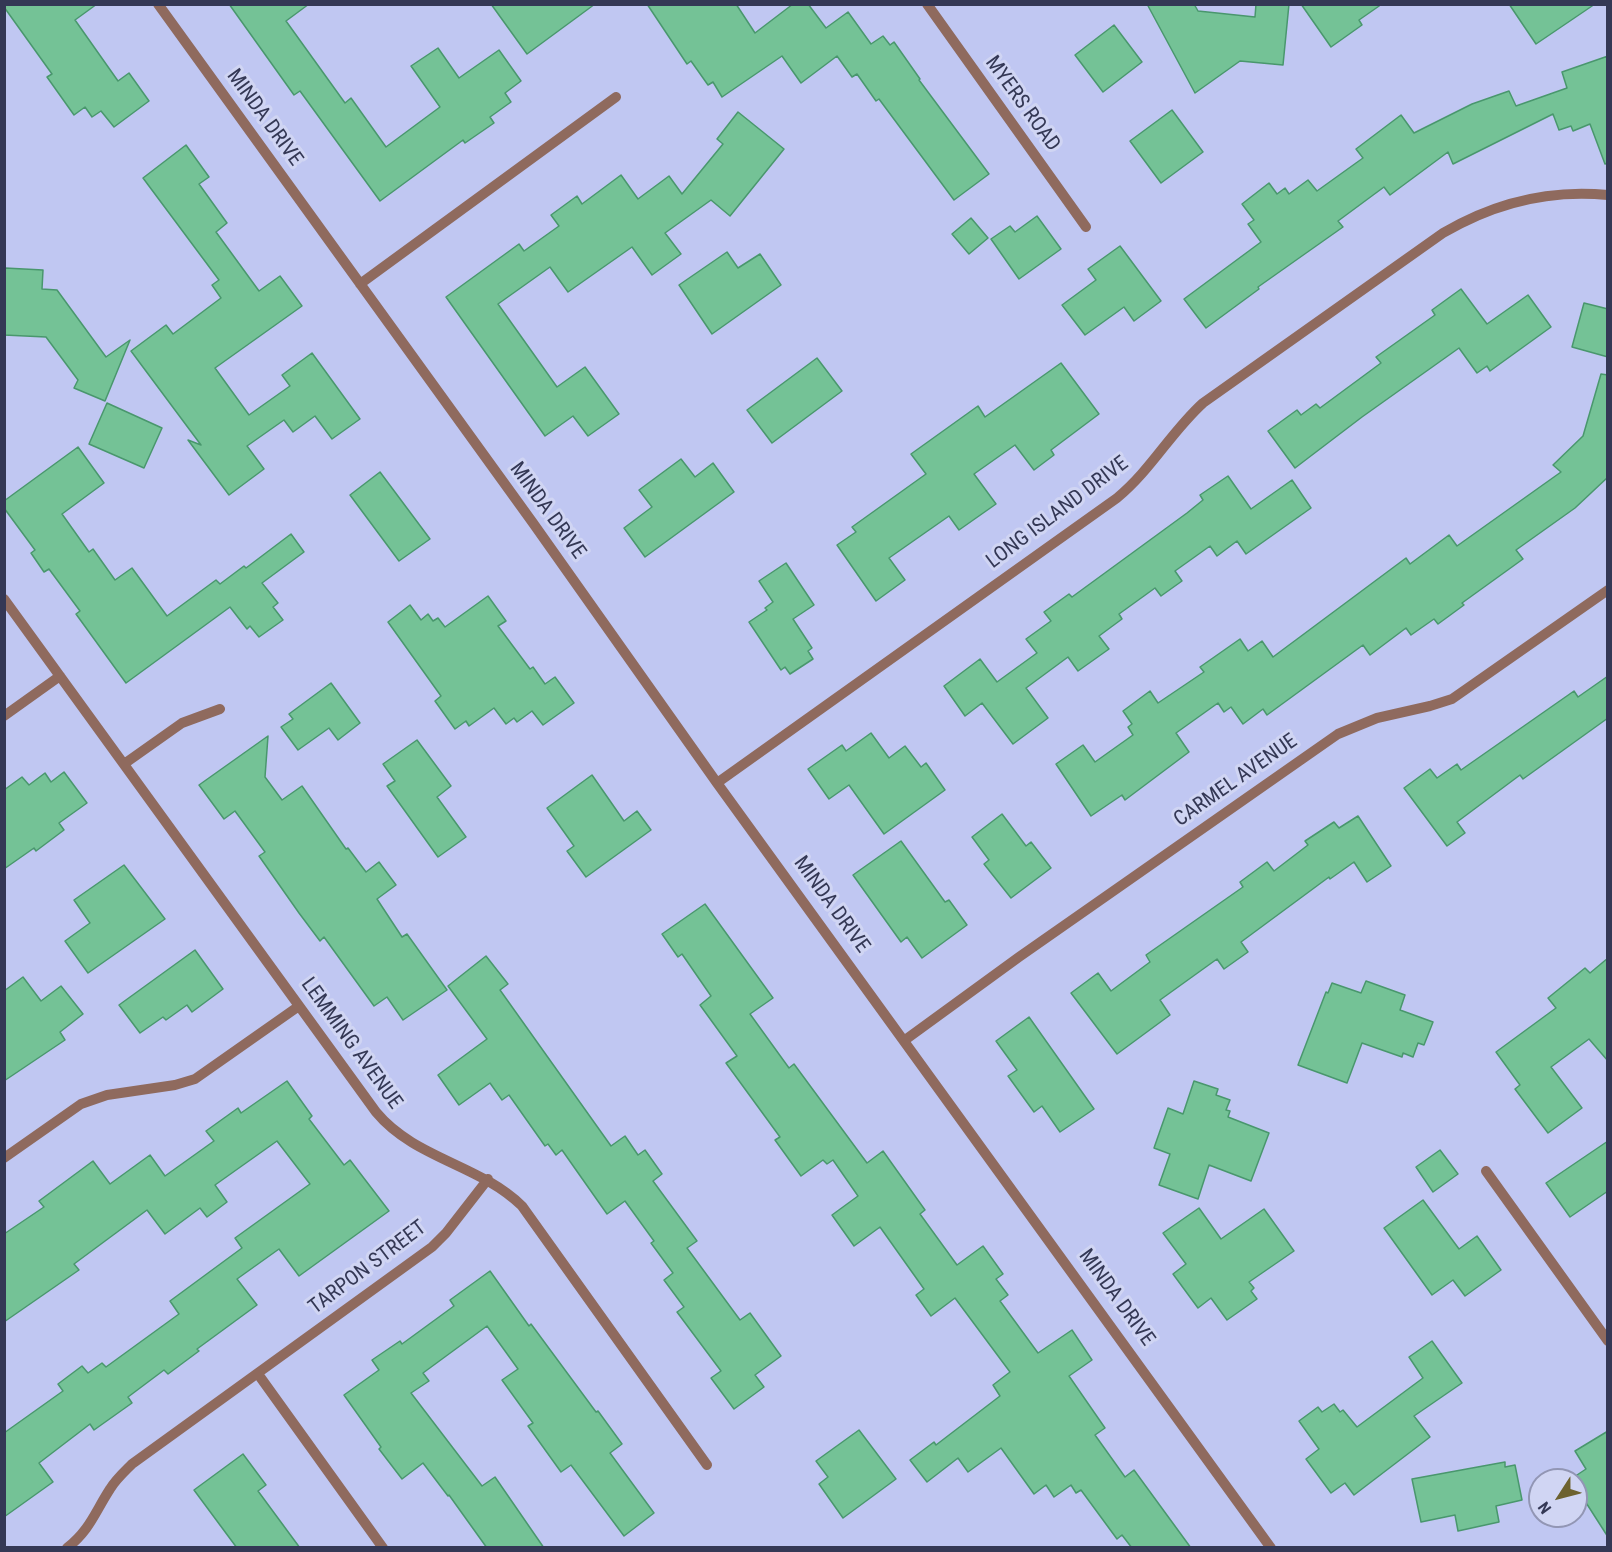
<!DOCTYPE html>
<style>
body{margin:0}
#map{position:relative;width:1612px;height:1552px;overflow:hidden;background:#c0c7f2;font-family:"Roboto Condensed",sans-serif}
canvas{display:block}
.frame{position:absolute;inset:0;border:6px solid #343855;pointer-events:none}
.north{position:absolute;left:1528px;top:1468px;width:60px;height:60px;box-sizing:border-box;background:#d0d5f3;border:2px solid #9296b4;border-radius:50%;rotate:234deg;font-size:16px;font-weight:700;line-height:24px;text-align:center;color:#343855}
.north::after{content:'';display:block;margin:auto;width:21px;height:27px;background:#6d622f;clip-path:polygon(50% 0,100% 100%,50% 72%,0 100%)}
</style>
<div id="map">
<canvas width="1612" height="1552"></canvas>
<div class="frame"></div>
<div class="north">N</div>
</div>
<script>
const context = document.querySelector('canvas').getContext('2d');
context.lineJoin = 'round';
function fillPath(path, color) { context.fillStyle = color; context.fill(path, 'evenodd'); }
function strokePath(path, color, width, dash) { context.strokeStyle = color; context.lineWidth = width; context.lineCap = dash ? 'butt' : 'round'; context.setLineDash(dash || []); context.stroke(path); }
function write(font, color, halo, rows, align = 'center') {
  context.font = font + ' "Roboto Condensed",sans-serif'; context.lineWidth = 6; context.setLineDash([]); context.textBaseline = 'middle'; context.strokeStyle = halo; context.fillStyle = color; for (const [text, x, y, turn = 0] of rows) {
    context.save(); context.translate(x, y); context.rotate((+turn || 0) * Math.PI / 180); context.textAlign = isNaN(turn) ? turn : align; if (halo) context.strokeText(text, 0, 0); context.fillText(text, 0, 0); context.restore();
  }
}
const building = new Path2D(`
 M 4,4 L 97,4 L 75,20 L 118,81 L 129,73 L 149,101 L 114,127 L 101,111 L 92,117 L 85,107 L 74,115 L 47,77 L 52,74 L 4,7 Z
 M 229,4 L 309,4 L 286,21 L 345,103 L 351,98 L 386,147 L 440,107 L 411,66 L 438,48 L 459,78 L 499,50 L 521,81 L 505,93 L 511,102 L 490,117 L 494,123 L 465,143 L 463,140 L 380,201 L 300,91 L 294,95 Z
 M 491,4 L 595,4 L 527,54 Z
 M 647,4 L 736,4 L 755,33 L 793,4 L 808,4 L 826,28 L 848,12 L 871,44 L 883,36 L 890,45 L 894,42 L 920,79 L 919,80 L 989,174 L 954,200 L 879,99 L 876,101 L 857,74 L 852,77 L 837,56 L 801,83 L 782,56 L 722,97 L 713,82 L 708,85 L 691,61 L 687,64 Z
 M 1147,4 L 1194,4 L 1198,11 L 1255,17 L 1256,4 L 1289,4 L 1283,65 L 1240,61 L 1195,93 Z
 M 1301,4 L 1382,4 L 1359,20 L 1362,25 L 1331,47 Z
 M 1509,4 L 1595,4 L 1536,44 Z
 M 1114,25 L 1142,62 L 1103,92 L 1075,55 Z
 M 1608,56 L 1608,163 L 1605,164 L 1590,124 L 1573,131 L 1571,126 L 1559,130 L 1553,114 L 1453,164 L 1448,152 L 1390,195 L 1384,187 L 1338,221 L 1343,227 L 1258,287 L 1259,289 L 1206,328 L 1184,299 L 1261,242 L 1248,224 L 1254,220 L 1242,204 L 1269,183 L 1277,194 L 1285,188 L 1289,194 L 1308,180 L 1317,191 L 1363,158 L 1356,149 L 1401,115 L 1414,133 L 1472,104 L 1509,91 L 1516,106 L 1567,88 L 1562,72 Z
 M 1172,110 L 1203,152 L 1161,183 L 1130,141 Z
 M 738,112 L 784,149 L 730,216 L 711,200 L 665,233 L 681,254 L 652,275 L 632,247 L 568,292 L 550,267 L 498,304 L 557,387 L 585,367 L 619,414 L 588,436 L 573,416 L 545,436 L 446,297 L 519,244 L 524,251 L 559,226 L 551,215 L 577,196 L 582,204 L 621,175 L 638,199 L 669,176 L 682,194 L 723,144 L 717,139 Z
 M 186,145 L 209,177 L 199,184 L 227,223 L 216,232 L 259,291 L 280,276 L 302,306 L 215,368 L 249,415 L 290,386 L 282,375 L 312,353 L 360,419 L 332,439 L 315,416 L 293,432 L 284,420 L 247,446 L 264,469 L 229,495 L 188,440 L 201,445 L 131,351 L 166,325 L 173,334 L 221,298 L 212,285 L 219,280 L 143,178 Z
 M 1037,216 L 1061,249 L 1019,279 L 991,239 L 1010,226 L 1015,232 Z
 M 971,218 L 988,238 L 969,254 L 952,234 Z
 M 1120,246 L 1161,301 L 1134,321 L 1124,307 L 1085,335 L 1062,305 L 1096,280 L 1088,269 Z
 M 727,252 L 738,268 L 760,254 L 781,285 L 712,334 L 679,285 Z
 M 5,268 L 43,270 L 42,289 L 57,290 L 106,357 L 130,340 L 105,401 L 74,388 L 78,380 L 46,337 L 4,335 Z
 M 1461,289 L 1487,324 L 1528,295 L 1551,327 L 1490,371 L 1487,366 L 1477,373 L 1459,348 L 1362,417 L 1295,468 L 1268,431 L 1297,410 L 1301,415 L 1316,404 L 1320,408 L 1381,363 L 1376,357 L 1435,315 L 1432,310 Z
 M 1584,303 L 1608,309 L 1608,357 L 1572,347 Z
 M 817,358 L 842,391 L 772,443 L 747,410 Z
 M 1061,363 L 1099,414 L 1051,450 L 1054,455 L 1034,470 L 1015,445 L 974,474 L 996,504 L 959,530 L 949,516 L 889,558 L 905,580 L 876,601 L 837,545 L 856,532 L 852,527 L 926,474 L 911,454 L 978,406 L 985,417 Z
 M 1601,374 L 1608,375 L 1608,477 L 1575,508 L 1516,550 L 1523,559 L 1462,603 L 1464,605 L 1438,624 L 1434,619 L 1411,635 L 1406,628 L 1370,655 L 1363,645 L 1267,715 L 1263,709 L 1243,724 L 1231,707 L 1224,712 L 1218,703 L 1176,733 L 1189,752 L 1125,800 L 1122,795 L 1091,816 L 1056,764 L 1083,745 L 1095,762 L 1133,735 L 1128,727 L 1132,724 L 1123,711 L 1150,691 L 1158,703 L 1204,672 L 1200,667 L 1240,639 L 1248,651 L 1262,641 L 1273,657 L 1406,558 L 1410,564 L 1449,535 L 1457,546 L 1561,472 L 1553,465 L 1583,436 Z
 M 107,403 L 162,428 L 144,468 L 89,444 Z
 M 78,447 L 104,483 L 62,514 L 89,552 L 93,549 L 115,580 L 132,568 L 167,616 L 216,580 L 220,584 L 244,566 L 246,568 L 291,534 L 304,552 L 262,583 L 278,603 L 273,607 L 283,620 L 259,637 L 250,626 L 247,629 L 230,607 L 126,683 L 76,614 L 80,611 L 49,569 L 44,572 L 31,553 L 35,550 L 4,508 L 4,501 Z
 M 681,459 L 695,477 L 713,463 L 734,492 L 645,557 L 624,528 L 652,507 L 639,490 Z
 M 380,472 L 430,539 L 399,561 L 350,495 Z
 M 1228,476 L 1251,509 L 1292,480 L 1311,508 L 1246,554 L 1237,541 L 1217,556 L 1210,546 L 1175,571 L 1182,581 L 1161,596 L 1155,588 L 1119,614 L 1122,619 L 1099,636 L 1109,649 L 1078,671 L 1068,657 L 1026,688 L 1048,718 L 1013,744 L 982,703 L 965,716 L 944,686 L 980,659 L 997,682 L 1037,653 L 1026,639 L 1051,621 L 1044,612 L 1069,594 L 1072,597 L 1187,513 L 1203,500 L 1200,495 Z
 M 786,563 L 814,605 L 793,619 L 812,648 L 808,651 L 813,659 L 790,674 L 785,667 L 781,670 L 749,622 L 767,610 L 765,608 L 773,602 L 759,581 Z
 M 488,596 L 506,621 L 498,626 L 530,669 L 533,667 L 545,684 L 555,677 L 574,703 L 543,725 L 532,711 L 517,722 L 514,718 L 506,724 L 494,708 L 469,726 L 466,721 L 455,729 L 435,701 L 441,696 L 388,622 L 410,605 L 421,620 L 428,614 L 433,621 L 438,618 L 445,627 Z
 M 1608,676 L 1608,718 L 1523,779 L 1520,775 L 1457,822 L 1465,833 L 1447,846 L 1404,788 L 1430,769 L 1437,778 L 1457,764 L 1461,770 L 1574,691 L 1578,697 Z
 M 331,683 L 360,723 L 338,740 L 329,728 L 298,750 L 281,727 L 293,719 L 289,714 Z
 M 871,733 L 889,758 L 905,746 L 921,767 L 926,763 L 945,790 L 884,834 L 849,785 L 829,799 L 808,769 L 842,745 L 846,751 Z
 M 268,736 L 265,777 L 282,800 L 302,786 L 346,849 L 348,848 L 366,872 L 379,862 L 396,885 L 377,899 L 402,937 L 407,934 L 447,990 L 403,1020 L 387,997 L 374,1006 L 324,937 L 320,941 L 299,913 L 259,856 L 265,852 L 235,811 L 224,819 L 199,785 Z
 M 417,740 L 451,786 L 437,797 L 466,837 L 438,857 L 387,786 L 395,781 L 383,764 Z
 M 64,772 L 87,803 L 59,823 L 64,830 L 36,851 L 34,848 L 4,869 L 4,790 L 22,777 L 29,785 L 45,773 L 51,782 Z
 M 592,775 L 624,821 L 637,811 L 651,830 L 586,877 L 567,851 L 574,846 L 547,808 Z
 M 1002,814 L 1026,846 L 1031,842 L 1051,868 L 1011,898 L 984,864 L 989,860 L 972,837 Z
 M 1358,816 L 1391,866 L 1367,882 L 1354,862 L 1330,879 L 1329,877 L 1241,942 L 1248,952 L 1224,969 L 1217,959 L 1160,1000 L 1170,1015 L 1117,1054 L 1071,993 L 1098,973 L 1111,991 L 1150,962 L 1146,955 L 1243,887 L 1240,882 L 1267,862 L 1274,871 L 1308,845 L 1305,841 L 1334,822 L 1339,828 Z
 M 901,841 L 945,902 L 949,900 L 967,925 L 922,958 L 907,937 L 901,942 L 853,875 Z
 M 124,865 L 165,919 L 88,973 L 65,941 L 90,923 L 74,900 Z
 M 705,904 L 773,998 L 750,1014 L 789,1068 L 794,1064 L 867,1163 L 883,1151 L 925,1210 L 920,1214 L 957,1265 L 983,1246 L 1003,1274 L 996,1279 L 1008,1295 L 1000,1301 L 1038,1353 L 1072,1330 L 1092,1360 L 1069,1376 L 1105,1428 L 1095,1435 L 1125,1477 L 1134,1470 L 1191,1548 L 1132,1548 L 1122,1535 L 1117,1539 L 1081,1490 L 1076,1493 L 1071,1485 L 1054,1497 L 1046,1485 L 1034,1494 L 1001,1448 L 968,1472 L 958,1458 L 927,1482 L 910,1460 L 934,1442 L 936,1445 L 1000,1396 L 993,1385 L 1010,1372 L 955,1298 L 931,1316 L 916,1295 L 924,1289 L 880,1227 L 854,1246 L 832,1215 L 858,1196 L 833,1160 L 827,1164 L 823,1160 L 801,1176 L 775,1140 L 780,1137 L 726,1063 L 737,1056 L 700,1005 L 711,996 L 682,954 L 678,957 L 662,934 Z
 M 195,950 L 223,989 L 192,1012 L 187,1005 L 166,1020 L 163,1017 L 140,1033 L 119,1005 Z
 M 486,956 L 508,984 L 500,990 L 611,1146 L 625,1136 L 638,1155 L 645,1150 L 662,1174 L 653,1181 L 697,1241 L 687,1248 L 740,1320 L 750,1313 L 781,1356 L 755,1375 L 764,1387 L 734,1409 L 711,1378 L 721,1371 L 677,1312 L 684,1307 L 664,1280 L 673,1273 L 651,1243 L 654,1241 L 625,1201 L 607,1214 L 562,1150 L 556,1155 L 548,1144 L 545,1146 L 509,1095 L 502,1100 L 490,1083 L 459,1105 L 438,1075 L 487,1039 L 448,986 Z
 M 1608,958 L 1608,1061 L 1589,1039 L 1551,1067 L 1582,1108 L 1548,1133 L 1515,1089 L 1520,1085 L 1496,1052 L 1556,1008 L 1548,998 L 1585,968 L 1590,973 Z
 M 23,977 L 41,1001 L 61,986 L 83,1014 L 60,1032 L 65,1040 L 4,1081 L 4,991 Z
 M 1366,981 L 1405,995 L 1400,1010 L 1433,1022 L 1424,1045 L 1418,1043 L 1413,1057 L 1403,1053 L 1402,1057 L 1362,1043 L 1347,1083 L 1298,1065 L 1326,992 L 1328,993 L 1332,983 L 1361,993 Z
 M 1029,1017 L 1094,1109 L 1060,1132 L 1042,1106 L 1034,1112 L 1008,1076 L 1017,1070 L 996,1041 Z
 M 287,1081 L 312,1116 L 309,1119 L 344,1165 L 350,1160 L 389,1211 L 299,1276 L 279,1249 L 237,1279 L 257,1305 L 197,1349 L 199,1351 L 168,1374 L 164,1370 L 128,1397 L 132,1403 L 94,1430 L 90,1424 L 39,1463 L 53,1482 L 4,1517 L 4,1433 L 63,1391 L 58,1384 L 82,1366 L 88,1373 L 102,1363 L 106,1367 L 179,1314 L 170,1301 L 242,1248 L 235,1238 L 310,1184 L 277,1141 L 215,1185 L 227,1202 L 207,1217 L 200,1208 L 165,1234 L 147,1210 L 74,1264 L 79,1270 L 4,1322 L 4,1234 L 44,1207 L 39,1201 L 93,1161 L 110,1184 L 150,1155 L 165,1176 L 214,1141 L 206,1131 L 238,1108 L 241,1113 Z
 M 1194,1081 L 1218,1089 L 1216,1095 L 1230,1100 L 1226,1110 L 1230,1111 L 1228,1117 L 1269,1133 L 1251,1181 L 1209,1165 L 1198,1199 L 1159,1185 L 1170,1154 L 1154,1148 L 1168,1108 L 1183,1114 Z
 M 1608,1141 L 1608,1191 L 1570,1217 L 1546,1183 Z
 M 1440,1150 L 1458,1174 L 1433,1192 L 1416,1167 Z
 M 1423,1200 L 1459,1249 L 1477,1236 L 1501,1270 L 1465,1296 L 1453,1280 L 1432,1295 L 1384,1228 Z
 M 1199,1208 L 1221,1239 L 1264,1209 L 1294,1251 L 1249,1282 L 1254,1288 L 1251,1291 L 1257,1299 L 1227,1320 L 1211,1298 L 1198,1308 L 1173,1274 L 1186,1264 L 1163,1233 Z
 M 490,1271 L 529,1326 L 531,1324 L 596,1412 L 598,1411 L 622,1444 L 610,1453 L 654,1513 L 624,1536 L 571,1465 L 561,1472 L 528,1426 L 533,1423 L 502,1380 L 518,1369 L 487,1326 L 423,1373 L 429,1381 L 411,1393 L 482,1486 L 495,1477 L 544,1548 L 487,1548 L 449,1495 L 448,1496 L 423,1463 L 402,1479 L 379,1449 L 381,1447 L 344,1395 L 379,1370 L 372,1360 L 400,1341 L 402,1344 L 454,1306 L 450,1300 Z
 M 1432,1341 L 1462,1383 L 1414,1416 L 1430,1437 L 1354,1495 L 1345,1483 L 1331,1493 L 1306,1459 L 1319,1449 L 1299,1421 L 1318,1407 L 1322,1412 L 1334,1404 L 1340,1412 L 1343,1410 L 1357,1427 L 1423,1378 L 1409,1357 Z
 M 859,1430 L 896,1479 L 843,1518 L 819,1484 L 828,1477 L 816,1461 Z
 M 1608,1431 L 1608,1537 L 1576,1487 L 1576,1480 L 1571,1479 L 1586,1469 L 1575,1451 Z
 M 243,1454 L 266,1485 L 258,1491 L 300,1548 L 237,1548 L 194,1490 Z
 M 1505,1462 L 1505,1467 L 1515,1465 L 1522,1500 L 1496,1506 L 1499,1522 L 1458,1531 L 1455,1515 L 1421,1522 L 1412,1479 Z`);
const minor = new Path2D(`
 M 158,4 L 533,523 L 717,783 L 1271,1548
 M 927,4 L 1086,227
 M 360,284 L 616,97
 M 4,599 L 376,1112 C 415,1159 479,1164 522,1206 L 707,1465
 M 4,716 L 60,676
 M 124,764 L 182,723 L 220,709
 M 717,783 L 1117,498 C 1151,470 1171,432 1203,403 L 1443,233 C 1494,203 1548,189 1608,195
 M 905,1040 L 1019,957 L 1338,734 L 1377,718 L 1430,706 L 1452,699 L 1608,590
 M 4,1158 L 81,1104 L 107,1095 L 175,1085 L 195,1079 L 299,1006
 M 1486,1171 L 1608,1341
 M 258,1374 L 383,1548
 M 67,1548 C 90,1530 95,1512 110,1489 C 116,1479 124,1472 132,1464 L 432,1247 L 446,1233 L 488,1179`);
const streetNames = [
 ["MYERS ROAD",1022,104,54],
 ["MINDA DRIVE",264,118,54],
 ["MINDA DRIVE",547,511,54],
 ["LONG ISLAND DRIVE",1058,513,-37],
 ["CARMEL AVENUE",1236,781,-35],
 ["MINDA DRIVE",831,905,54],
 ["LEMMING AVENUE",351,1044,54],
 ["TARPON STREET",368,1268,-37],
 ["MINDA DRIVE",1116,1298,54]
];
fillPath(building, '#74c296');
strokePath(building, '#49976d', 1.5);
strokePath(minor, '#8f6a5e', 10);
write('21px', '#343855', '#d0d5f3', streetNames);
</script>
